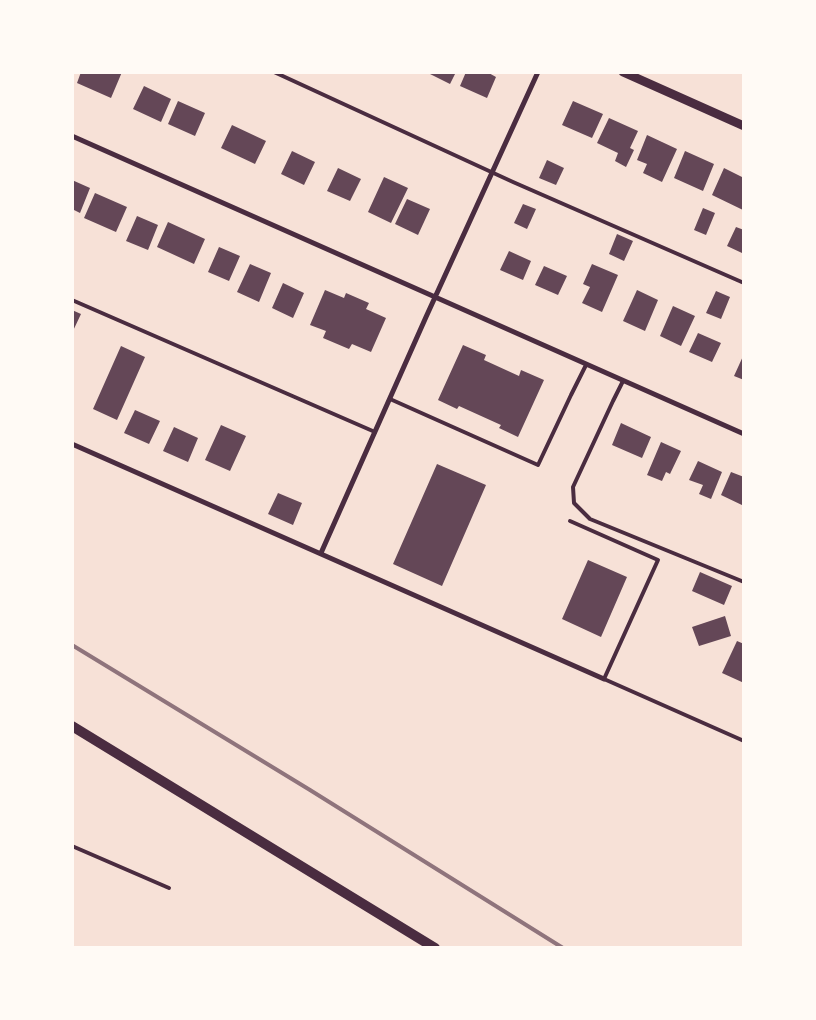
<!DOCTYPE html>
<style>
body{margin:0}
#map{position:relative;width:816px;height:1020px;overflow:hidden;background:#f7e1d7;font-family:"Roboto Serif",serif}
canvas{display:block}
.frame{position:absolute;inset:0;border:74px solid #fffaf5;pointer-events:none}
</style>
<div id="map">
<canvas width="816" height="1020"></canvas>
<div class="frame"></div>
</div>
<script>
const context = document.querySelector('canvas').getContext('2d');
context.lineJoin = 'round';
function fillPath(path, color) { context.fillStyle = color; context.fill(path, 'evenodd'); }
function strokePath(path, color, width, dash) { context.strokeStyle = color; context.lineWidth = width; context.lineCap = dash ? 'butt' : 'round'; context.setLineDash(dash || []); context.stroke(path); }
const building = new Path2D(`
 M 81,72 L 122,72 L 111,98 L 77,83 Z
 M 426,72 L 456,72 L 450,84 Z
 M 466,72 L 487,72 L 496,77 L 487,98 L 460,86 Z
 M 144,86 L 171,99 L 161,122 L 133,109 Z
 M 178,101 L 205,113 L 195,136 L 168,124 Z
 M 573,101 L 603,114 L 592,138 L 562,125 Z
 M 609,118 L 638,131 L 630,148 L 634,150 L 626,167 L 615,161 L 618,153 L 597,143 Z
 M 232,125 L 266,141 L 255,164 L 221,148 Z
 M 647,135 L 677,149 L 662,182 L 643,173 L 647,164 L 637,160 Z
 M 292,151 L 315,162 L 304,185 L 281,174 Z
 M 685,151 L 714,164 L 703,191 L 674,178 Z
 M 547,160 L 564,168 L 556,185 L 539,178 Z
 M 338,168 L 361,179 L 350,201 L 327,191 Z
 M 724,168 L 744,178 L 743,210 L 712,195 Z
 M 384,177 L 408,188 L 391,223 L 368,212 Z
 M 72,180 L 90,188 L 80,213 L 72,209 Z
 M 95,193 L 127,207 L 116,232 L 84,218 Z
 M 407,199 L 430,209 L 418,235 L 395,224 Z
 M 523,204 L 536,209 L 527,229 L 514,223 Z
 M 703,208 L 715,213 L 706,235 L 694,230 Z
 M 137,216 L 158,225 L 148,250 L 126,241 Z
 M 168,222 L 205,239 L 194,264 L 157,247 Z
 M 736,227 L 744,230 L 744,249 L 742,253 L 727,246 Z
 M 617,234 L 633,241 L 624,261 L 609,254 Z
 M 219,247 L 240,256 L 229,281 L 208,272 Z
 M 509,251 L 531,261 L 523,280 L 500,270 Z
 M 250,264 L 271,273 L 259,302 L 237,292 Z
 M 592,264 L 618,275 L 602,312 L 582,303 L 590,287 L 583,284 Z
 M 544,266 L 567,276 L 558,295 L 535,285 Z
 M 283,283 L 304,293 L 293,318 L 272,308 Z
 M 325,290 L 344,298 L 346,293 L 369,303 L 366,309 L 386,318 L 371,352 L 352,344 L 349,349 L 323,338 L 326,331 L 310,325 Z
 M 637,290 L 658,300 L 645,331 L 623,321 Z
 M 716,291 L 730,297 L 721,319 L 706,313 Z
 M 673,306 L 695,316 L 681,346 L 660,336 Z
 M 72,310 L 81,314 L 72,333 Z
 M 698,333 L 721,343 L 712,362 L 689,352 Z
 M 463,345 L 486,355 L 484,360 L 519,376 L 521,370 L 544,380 L 518,437 L 499,428 L 501,425 L 459,406 L 457,409 L 438,400 Z
 M 121,346 L 145,357 L 117,420 L 93,409 Z
 M 744,354 L 744,380 L 734,376 Z
 M 135,410 L 160,421 L 149,444 L 124,433 Z
 M 621,423 L 651,437 L 642,458 L 612,445 Z
 M 221,425 L 246,436 L 230,471 L 205,460 Z
 M 174,427 L 198,438 L 188,462 L 163,451 Z
 M 661,442 L 681,451 L 670,474 L 666,472 L 662,481 L 647,475 Z
 M 698,461 L 722,472 L 711,499 L 699,494 L 703,485 L 689,480 Z
 M 437,464 L 486,485 L 442,586 L 393,564 Z
 M 731,472 L 744,477 L 744,506 L 721,495 Z
 M 278,493 L 302,503 L 293,525 L 268,514 Z
 M 588,560 L 627,577 L 601,637 L 562,619 Z
 M 700,572 L 732,586 L 724,605 L 692,591 Z
 M 725,616 L 731,636 L 699,646 L 692,627 Z
 M 737,641 L 744,644 L 744,683 L 722,673 Z`);
const service = new Path2D(`
 M 274,72 L 513,182 L 744,283
 M 72,300 L 375,432
 M 623,381 L 613,401 L 573,487 L 574,503 L 590,519 L 744,582
 M 390,399 L 538,465 L 571,395 L 586,365
 M 570,521 L 658,560 L 604,679 L 744,741
 M 72,846 L 169,888`);
const minor = new Path2D(`
 M 72,136 L 744,434
 M 72,444 L 604,679
 M 321,553 L 426,317 L 538,72`);
const tertiary = new Path2D(`
 M 623,72 L 744,126`);
const secondary = new Path2D(`
 M 72,726 L 435,948`);
const rail = new Path2D(`
 M 72,645 L 310,790 L 563,948`);
fillPath(building, '#644757');
strokePath(service, '#4a2c40', 4);
strokePath(minor, '#4a2c40', 5);
strokePath(tertiary, '#4a2c40', 9);
strokePath(secondary, '#4a2c40', 10);
strokePath(rail, '#8f747c', 4);
</script>
